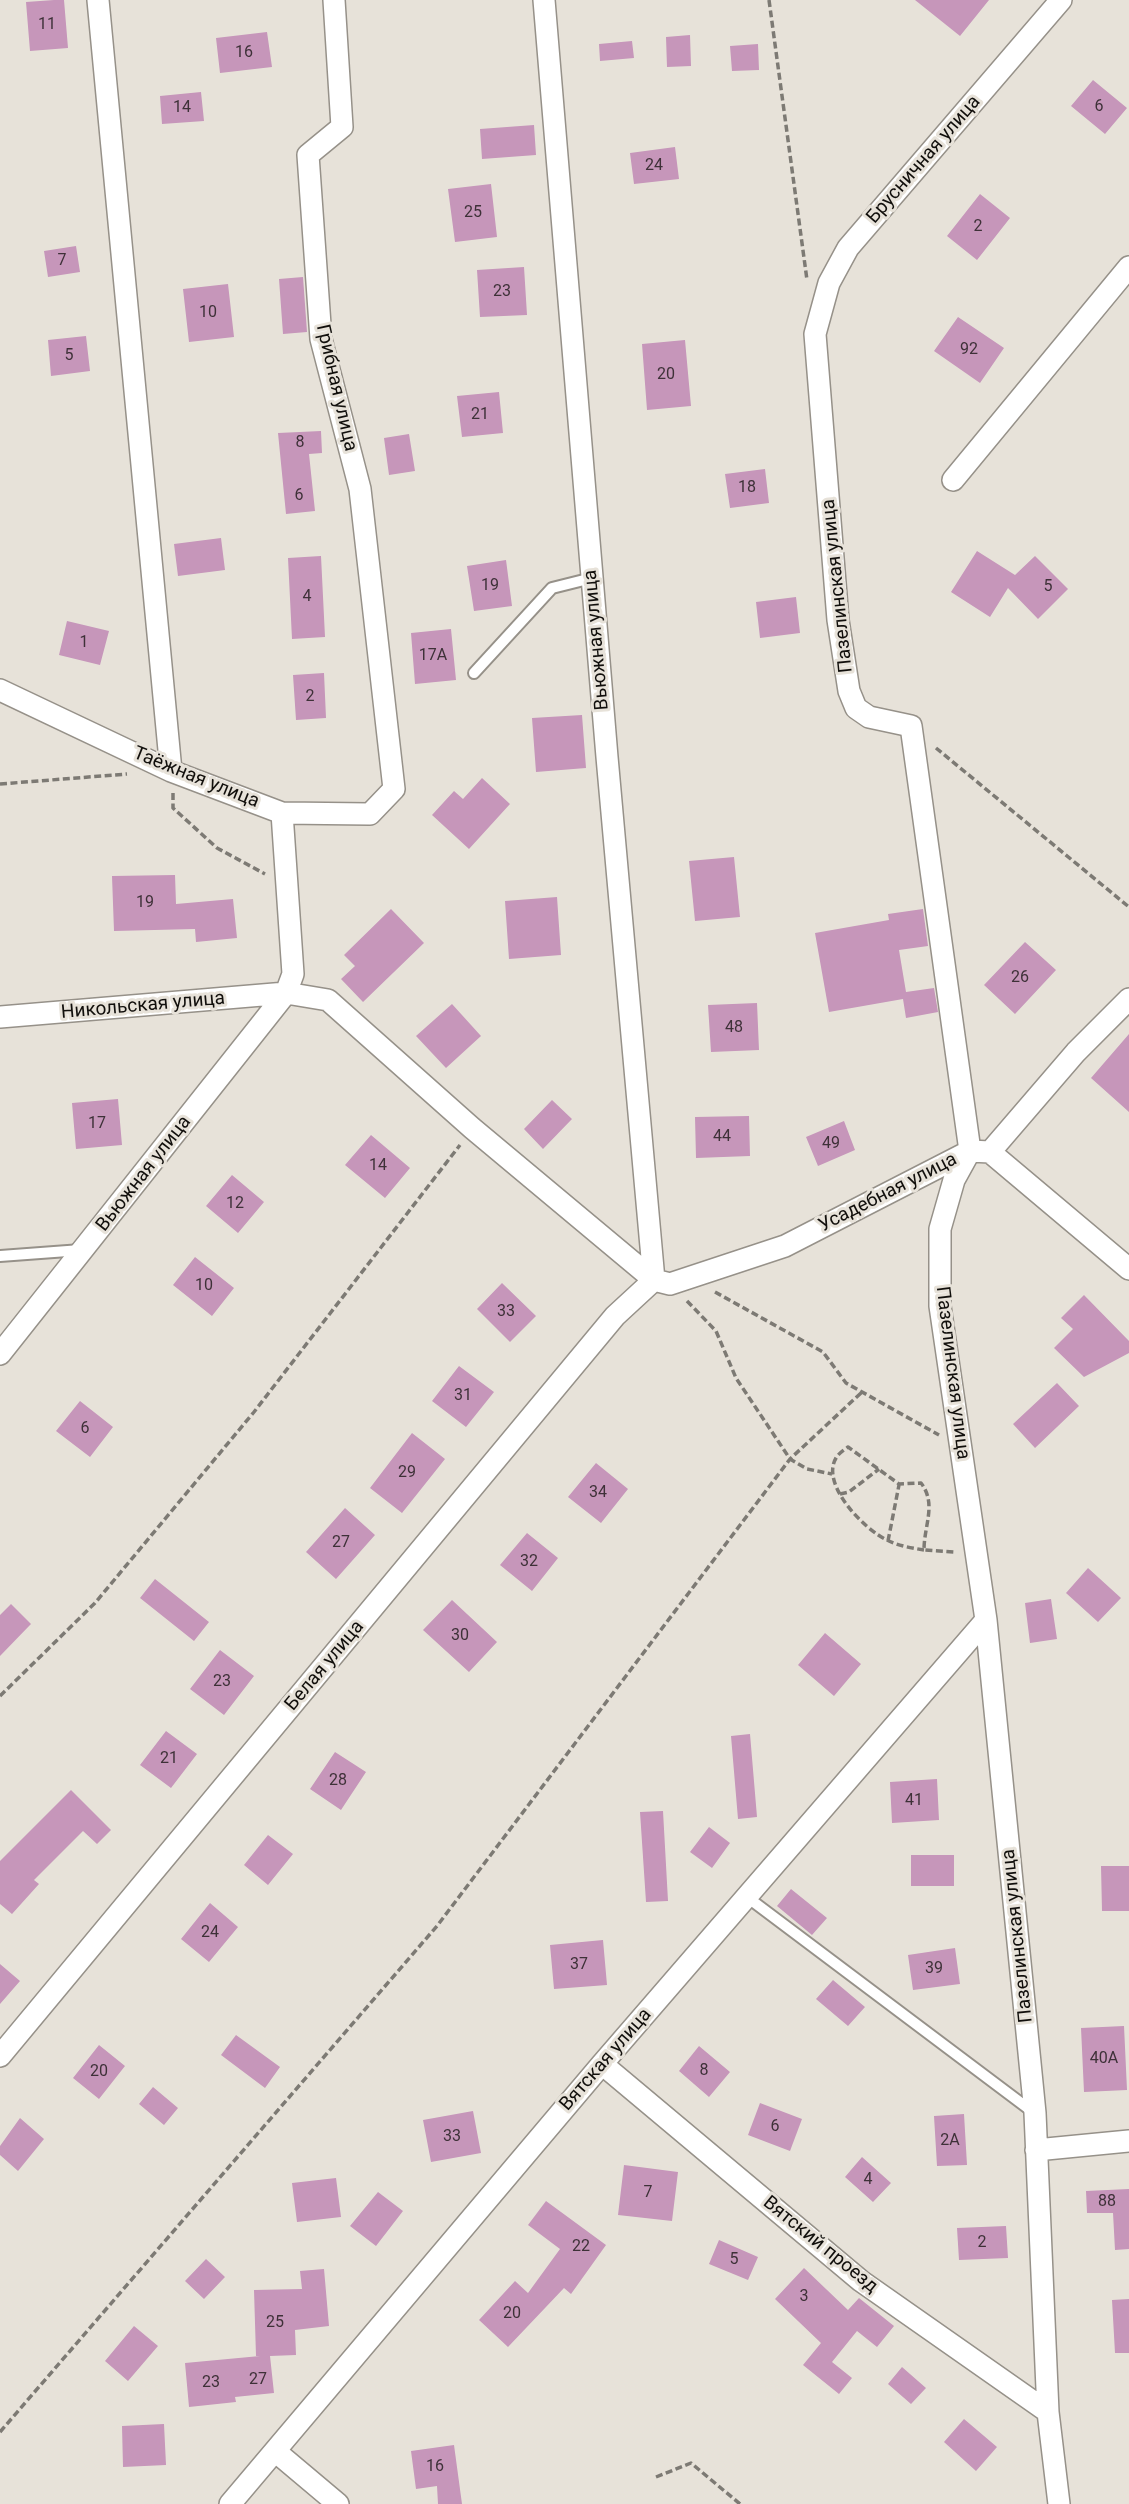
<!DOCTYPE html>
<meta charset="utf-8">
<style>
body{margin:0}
canvas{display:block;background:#e7e2d9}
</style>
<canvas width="1129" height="2504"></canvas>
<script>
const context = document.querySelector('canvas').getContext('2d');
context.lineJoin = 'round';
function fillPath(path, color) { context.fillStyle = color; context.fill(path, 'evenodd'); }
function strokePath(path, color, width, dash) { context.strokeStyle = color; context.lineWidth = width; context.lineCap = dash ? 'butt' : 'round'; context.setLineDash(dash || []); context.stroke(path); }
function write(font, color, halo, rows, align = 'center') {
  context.font = font + ' Roboto,sans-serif'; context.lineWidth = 6; context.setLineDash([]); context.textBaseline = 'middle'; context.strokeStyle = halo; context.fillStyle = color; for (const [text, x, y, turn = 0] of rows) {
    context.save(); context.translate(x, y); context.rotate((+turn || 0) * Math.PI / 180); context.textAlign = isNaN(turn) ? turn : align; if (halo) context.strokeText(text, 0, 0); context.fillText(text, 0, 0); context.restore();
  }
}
const building = new Path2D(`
 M 54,0 L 64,0 L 68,48 L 30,51 L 26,2 Z
 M 915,0 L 989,0 L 960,36 Z
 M 267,32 L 272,67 L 220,73 L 216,38 Z
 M 690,35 L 691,66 L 667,67 L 666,37 Z
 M 632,41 L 634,58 L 600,61 L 599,44 Z
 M 758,44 L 759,70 L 732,71 L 730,46 Z
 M 1093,80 L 1127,108 L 1105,134 L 1071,106 Z
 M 201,92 L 204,121 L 162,124 L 160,96 Z
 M 534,125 L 536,155 L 482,159 L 480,129 Z
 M 675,147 L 679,179 L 634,184 L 630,153 Z
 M 491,184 L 497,237 L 455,242 L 448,189 Z
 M 980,194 L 1010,218 L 977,260 L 947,236 Z
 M 76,246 L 80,272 L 48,277 L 44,251 Z
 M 524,267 L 527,315 L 480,317 L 477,270 Z
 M 303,277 L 307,332 L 283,334 L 279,279 Z
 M 228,284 L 234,337 L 189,342 L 183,289 Z
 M 958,317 L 1004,348 L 980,383 L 934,351 Z
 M 86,336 L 90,371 L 51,376 L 48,340 Z
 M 685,340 L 691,406 L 647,410 L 642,344 Z
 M 499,392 L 503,433 L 462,437 L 457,396 Z
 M 321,431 L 322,453 L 309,454 L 315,511 L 286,514 L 278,433 Z
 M 409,434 L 415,471 L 389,475 L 384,438 Z
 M 765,469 L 769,503 L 730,508 L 725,474 Z
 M 221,538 L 225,570 L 178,576 L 174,544 Z
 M 977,551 L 1015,575 L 1035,556 L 1068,589 L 1038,619 L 1008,588 L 990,617 L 951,592 Z
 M 321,556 L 325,637 L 292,639 L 288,558 Z
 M 506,560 L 512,606 L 474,611 L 467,566 Z
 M 796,597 L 800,633 L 760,638 L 756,602 Z
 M 67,621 L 109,631 L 100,665 L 59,655 Z
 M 451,629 L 456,680 L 415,684 L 411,633 Z
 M 324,673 L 326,718 L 296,720 L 293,675 Z
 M 582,715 L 586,768 L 536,772 L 532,718 Z
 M 482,778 L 510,804 L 469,849 L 432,815 L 454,791 L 463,799 Z
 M 734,857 L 740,917 L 695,921 L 689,861 Z
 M 175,875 L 176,904 L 233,899 L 237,938 L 196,942 L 195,929 L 114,931 L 112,876 Z
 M 557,897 L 561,955 L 509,959 L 505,901 Z
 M 391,909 L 424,943 L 363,1002 L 341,979 L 355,966 L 344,955 Z
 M 923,909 L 928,946 L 899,950 L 906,992 L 934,988 L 938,1012 L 906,1018 L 903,999 L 829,1012 L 815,933 L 889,920 L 888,914 Z
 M 1025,942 L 1056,970 L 1015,1014 L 984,985 Z
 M 757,1003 L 759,1050 L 711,1052 L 708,1005 Z
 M 452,1004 L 481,1036 L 446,1068 L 416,1036 Z
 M 1129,1034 L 1129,1112 L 1091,1078 Z
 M 118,1099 L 122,1145 L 76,1149 L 72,1103 Z
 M 552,1100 L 572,1119 L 543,1149 L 524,1129 Z
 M 749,1116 L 750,1156 L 696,1158 L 695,1117 Z
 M 844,1121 L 855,1150 L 818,1166 L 806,1137 Z
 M 371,1135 L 410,1168 L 385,1198 L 345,1165 Z
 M 232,1175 L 264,1202 L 238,1233 L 206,1206 Z
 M 195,1257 L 234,1288 L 212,1316 L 173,1285 Z
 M 502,1283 L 536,1316 L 510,1342 L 477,1309 Z
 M 1084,1295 L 1129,1341 L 1129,1353 L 1084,1377 L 1054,1348 L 1073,1329 L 1061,1318 Z
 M 459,1366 L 494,1392 L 466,1427 L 432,1401 Z
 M 1057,1383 L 1079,1406 L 1035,1448 L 1013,1424 Z
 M 80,1401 L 113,1427 L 90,1457 L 56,1431 Z
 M 412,1433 L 445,1459 L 402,1513 L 370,1488 Z
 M 596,1463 L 628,1489 L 601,1523 L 568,1497 Z
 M 345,1508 L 375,1535 L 336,1579 L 306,1552 Z
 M 527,1533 L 558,1558 L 532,1591 L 500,1565 Z
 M 1088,1568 L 1121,1598 L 1098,1622 L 1066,1593 Z
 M 155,1579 L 209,1622 L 194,1641 L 140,1598 Z
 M 1051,1599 L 1057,1639 L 1030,1643 L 1025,1603 Z
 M 452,1600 L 497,1642 L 469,1672 L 423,1630 Z
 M 11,1604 L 31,1624 L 0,1656 L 0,1615 Z
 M 825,1633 L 861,1664 L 834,1696 L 798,1665 Z
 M 220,1650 L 254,1676 L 224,1715 L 190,1689 Z
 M 166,1731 L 197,1754 L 171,1788 L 140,1765 Z
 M 750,1734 L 757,1817 L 738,1819 L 731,1736 Z
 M 335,1752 L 366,1772 L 341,1810 L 310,1789 Z
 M 937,1779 L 939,1820 L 892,1823 L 890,1782 Z
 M 71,1790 L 111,1830 L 97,1844 L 83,1831 L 34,1880 L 39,1884 L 12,1914 L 0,1904 L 0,1861 Z
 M 663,1811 L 668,1901 L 646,1902 L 640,1812 Z
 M 709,1827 L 730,1843 L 712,1868 L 690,1852 Z
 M 268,1835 L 293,1854 L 268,1885 L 244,1865 Z
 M 911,1855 L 954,1855 L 954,1886 L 911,1886 Z
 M 1101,1866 L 1129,1866 L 1129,1911 L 1102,1911 Z
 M 791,1889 L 827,1918 L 812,1935 L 777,1906 Z
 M 210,1903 L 238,1927 L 209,1962 L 181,1939 Z
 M 603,1940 L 607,1985 L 554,1989 L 550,1945 Z
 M 955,1948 L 960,1984 L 913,1990 L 908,1955 Z
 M 0,1964 L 20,1981 L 0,2004 Z
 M 833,1980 L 865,2007 L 848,2026 L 816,1999 Z
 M 1124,2026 L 1127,2090 L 1084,2092 L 1081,2028 Z
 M 236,2035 L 280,2067 L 265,2088 L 221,2055 Z
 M 99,2045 L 125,2066 L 99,2099 L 73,2078 Z
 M 699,2046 L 730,2072 L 709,2097 L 679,2071 Z
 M 153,2087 L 178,2108 L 164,2125 L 139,2104 Z
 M 760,2103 L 802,2119 L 790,2151 L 748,2135 Z
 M 473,2111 L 481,2153 L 431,2162 L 423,2120 Z
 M 964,2114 L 967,2165 L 937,2166 L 934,2116 Z
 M 20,2118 L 44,2139 L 18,2171 L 0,2155 L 0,2146 Z
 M 862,2157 L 891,2183 L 873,2202 L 845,2177 Z
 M 624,2165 L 678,2172 L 672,2221 L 618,2215 Z
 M 336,2178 L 341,2217 L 297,2222 L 292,2183 Z
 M 1129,2189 L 1129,2249 L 1115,2250 L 1113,2213 L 1087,2213 L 1086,2191 Z
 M 378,2192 L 403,2211 L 376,2246 L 350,2226 Z
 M 546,2201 L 606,2245 L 571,2294 L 564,2288 L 508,2347 L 479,2320 L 515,2281 L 528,2293 L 560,2249 L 528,2225 Z
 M 1006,2226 L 1008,2258 L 959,2260 L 957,2228 Z
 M 719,2240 L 758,2257 L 748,2280 L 709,2264 Z
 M 206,2259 L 225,2277 L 204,2299 L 185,2281 Z
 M 804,2268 L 848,2310 L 859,2298 L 894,2326 L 877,2347 L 857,2331 L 832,2362 L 852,2378 L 839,2394 L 803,2365 L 821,2343 L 775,2299 Z
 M 324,2269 L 329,2326 L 295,2330 L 296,2355 L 270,2356 L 274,2393 L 235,2397 L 236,2402 L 189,2407 L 185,2363 L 260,2356 L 256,2356 L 254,2290 L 302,2289 L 300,2271 Z
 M 1129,2299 L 1129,2353 L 1115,2353 L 1112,2300 Z
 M 134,2326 L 158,2346 L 128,2381 L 105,2361 Z
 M 902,2367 L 926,2388 L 911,2404 L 888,2384 Z
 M 964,2419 L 997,2447 L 976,2471 L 944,2442 Z
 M 164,2424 L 166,2465 L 123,2467 L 122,2426 Z
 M 454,2445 L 462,2504 L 438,2504 L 437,2486 L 416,2489 L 411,2451 Z`);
const path = new Path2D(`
 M 769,0 L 807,280
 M 936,748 L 1129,907
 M 0,784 L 127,774
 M 173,793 L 173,808 L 217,848 L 265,874
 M 715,1292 L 823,1352 L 846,1383 L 939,1435
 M 687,1301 L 716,1331 L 736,1378 L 790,1459 L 807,1469 L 832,1474
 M 840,1494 L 849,1492 L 879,1469
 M 888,1541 L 899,1485
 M 924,1550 C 912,1548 898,1546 887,1540 C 865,1530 820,1485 836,1458 C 838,1454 844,1450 848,1447 L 899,1484 L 921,1483 C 937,1504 924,1525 924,1550 L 955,1552
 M 0,1696 L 95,1603 L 254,1412 L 460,1145
 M 0,2432 L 437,1926 L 790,1459 L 862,1392
 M 656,2477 L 691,2463 L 740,2504`);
const lane = new Path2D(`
 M 474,673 L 552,588 L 592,578
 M 0,1256 L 81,1250
 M 747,1897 L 1033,2112`);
const street = new Path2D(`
 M 98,0 L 171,771
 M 544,0 L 607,757 L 654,1280
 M 953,480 L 1129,267
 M 0,690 L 171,771 L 282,813 L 370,814 L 394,789 L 360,489 L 321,339 L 308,155 L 342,127 L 334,0
 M 0,1017 L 286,993 L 328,1000 L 472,1128 L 654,1280 L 670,1284 L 785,1246 L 970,1151 L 990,1152 L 1129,1269
 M 990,1152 L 1076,1052 L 1129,999
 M 0,1354 L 286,993 L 293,974 L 282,813
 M 0,2056 L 615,1316 L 654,1280
 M 602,2064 L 861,2281 L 1048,2412
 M 1036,2150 L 1129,2141
 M 275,2451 L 338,2504
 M 230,2504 L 602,2064 L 986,1620
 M 1059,2504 L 1048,2412 L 1035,2113 L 986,1620 L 940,1306 L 940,1229 L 954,1180 L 970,1151 L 911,726 L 869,717 L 856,708 L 849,691 L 838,620 L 815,334 L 829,283 L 848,248 L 1061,0`);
const numberNames = [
 ["11",47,25],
 ["16",244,53],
 ["6",1099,107],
 ["14",182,108],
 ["24",654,166],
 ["25",473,213],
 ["2",978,227],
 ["7",62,261],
 ["23",502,292],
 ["10",208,313],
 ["92",969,350],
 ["5",69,356],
 ["20",666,375],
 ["21",480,415],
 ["8",300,443],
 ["18",747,488],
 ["6",299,496],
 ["19",490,586],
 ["5",1048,587],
 ["4",307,597],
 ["1",84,643],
 ["17А",433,656],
 ["2",310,697],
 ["19",145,903],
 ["26",1020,978],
 ["48",734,1028],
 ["17",97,1124],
 ["44",722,1137],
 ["49",831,1144],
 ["14",378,1166],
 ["12",235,1204],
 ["10",204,1286],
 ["33",506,1312],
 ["31",463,1396],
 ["6",85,1429],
 ["29",407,1473],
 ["34",598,1493],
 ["27",341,1543],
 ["32",529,1562],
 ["30",460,1636],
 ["23",222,1682],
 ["21",169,1759],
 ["28",338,1781],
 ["41",914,1801],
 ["24",210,1933],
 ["37",579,1965],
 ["39",934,1969],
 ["40А",1104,2059],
 ["8",704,2071],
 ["20",99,2072],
 ["6",775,2127],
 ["33",452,2137],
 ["2А",950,2141],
 ["4",868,2180],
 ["7",648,2193],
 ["88",1107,2202],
 ["2",982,2243],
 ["22",581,2247],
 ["5",734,2260],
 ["3",804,2297],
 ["20",512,2314],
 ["25",275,2323],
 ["27",258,2380],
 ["23",211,2383],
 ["16",435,2467]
];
const streetNames = [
 ["Брусничная улица",924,160,-49],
 ["Грибная улица",336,388,77],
 ["Пазелинская улица",838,586,-96],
 ["Вьюжная улица",597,640,-95],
 ["Таёжная улица",196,778,22],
 ["Никольская улица",143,1006,-5],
 ["Вьюжная улица",144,1174,-52],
 ["Усадебная улица",888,1193,-27],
 ["Пазелинская улица",952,1373,83],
 ["Белая улица",325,1666,-50],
 ["Пазелинская улица",1018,1936,-96],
 ["Вятская улица",606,2060,-49],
 ["Вятский проезд",820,2245,39]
];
fillPath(building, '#c696ba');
strokePath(lane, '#969189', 14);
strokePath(street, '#969189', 24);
strokePath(path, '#7d7a74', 3.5, [7, 3.5]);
strokePath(lane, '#fff', 10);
strokePath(street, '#fff', 21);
write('16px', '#3e3138', null, numberNames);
write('19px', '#110f0c', '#e7e2d9', streetNames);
</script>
